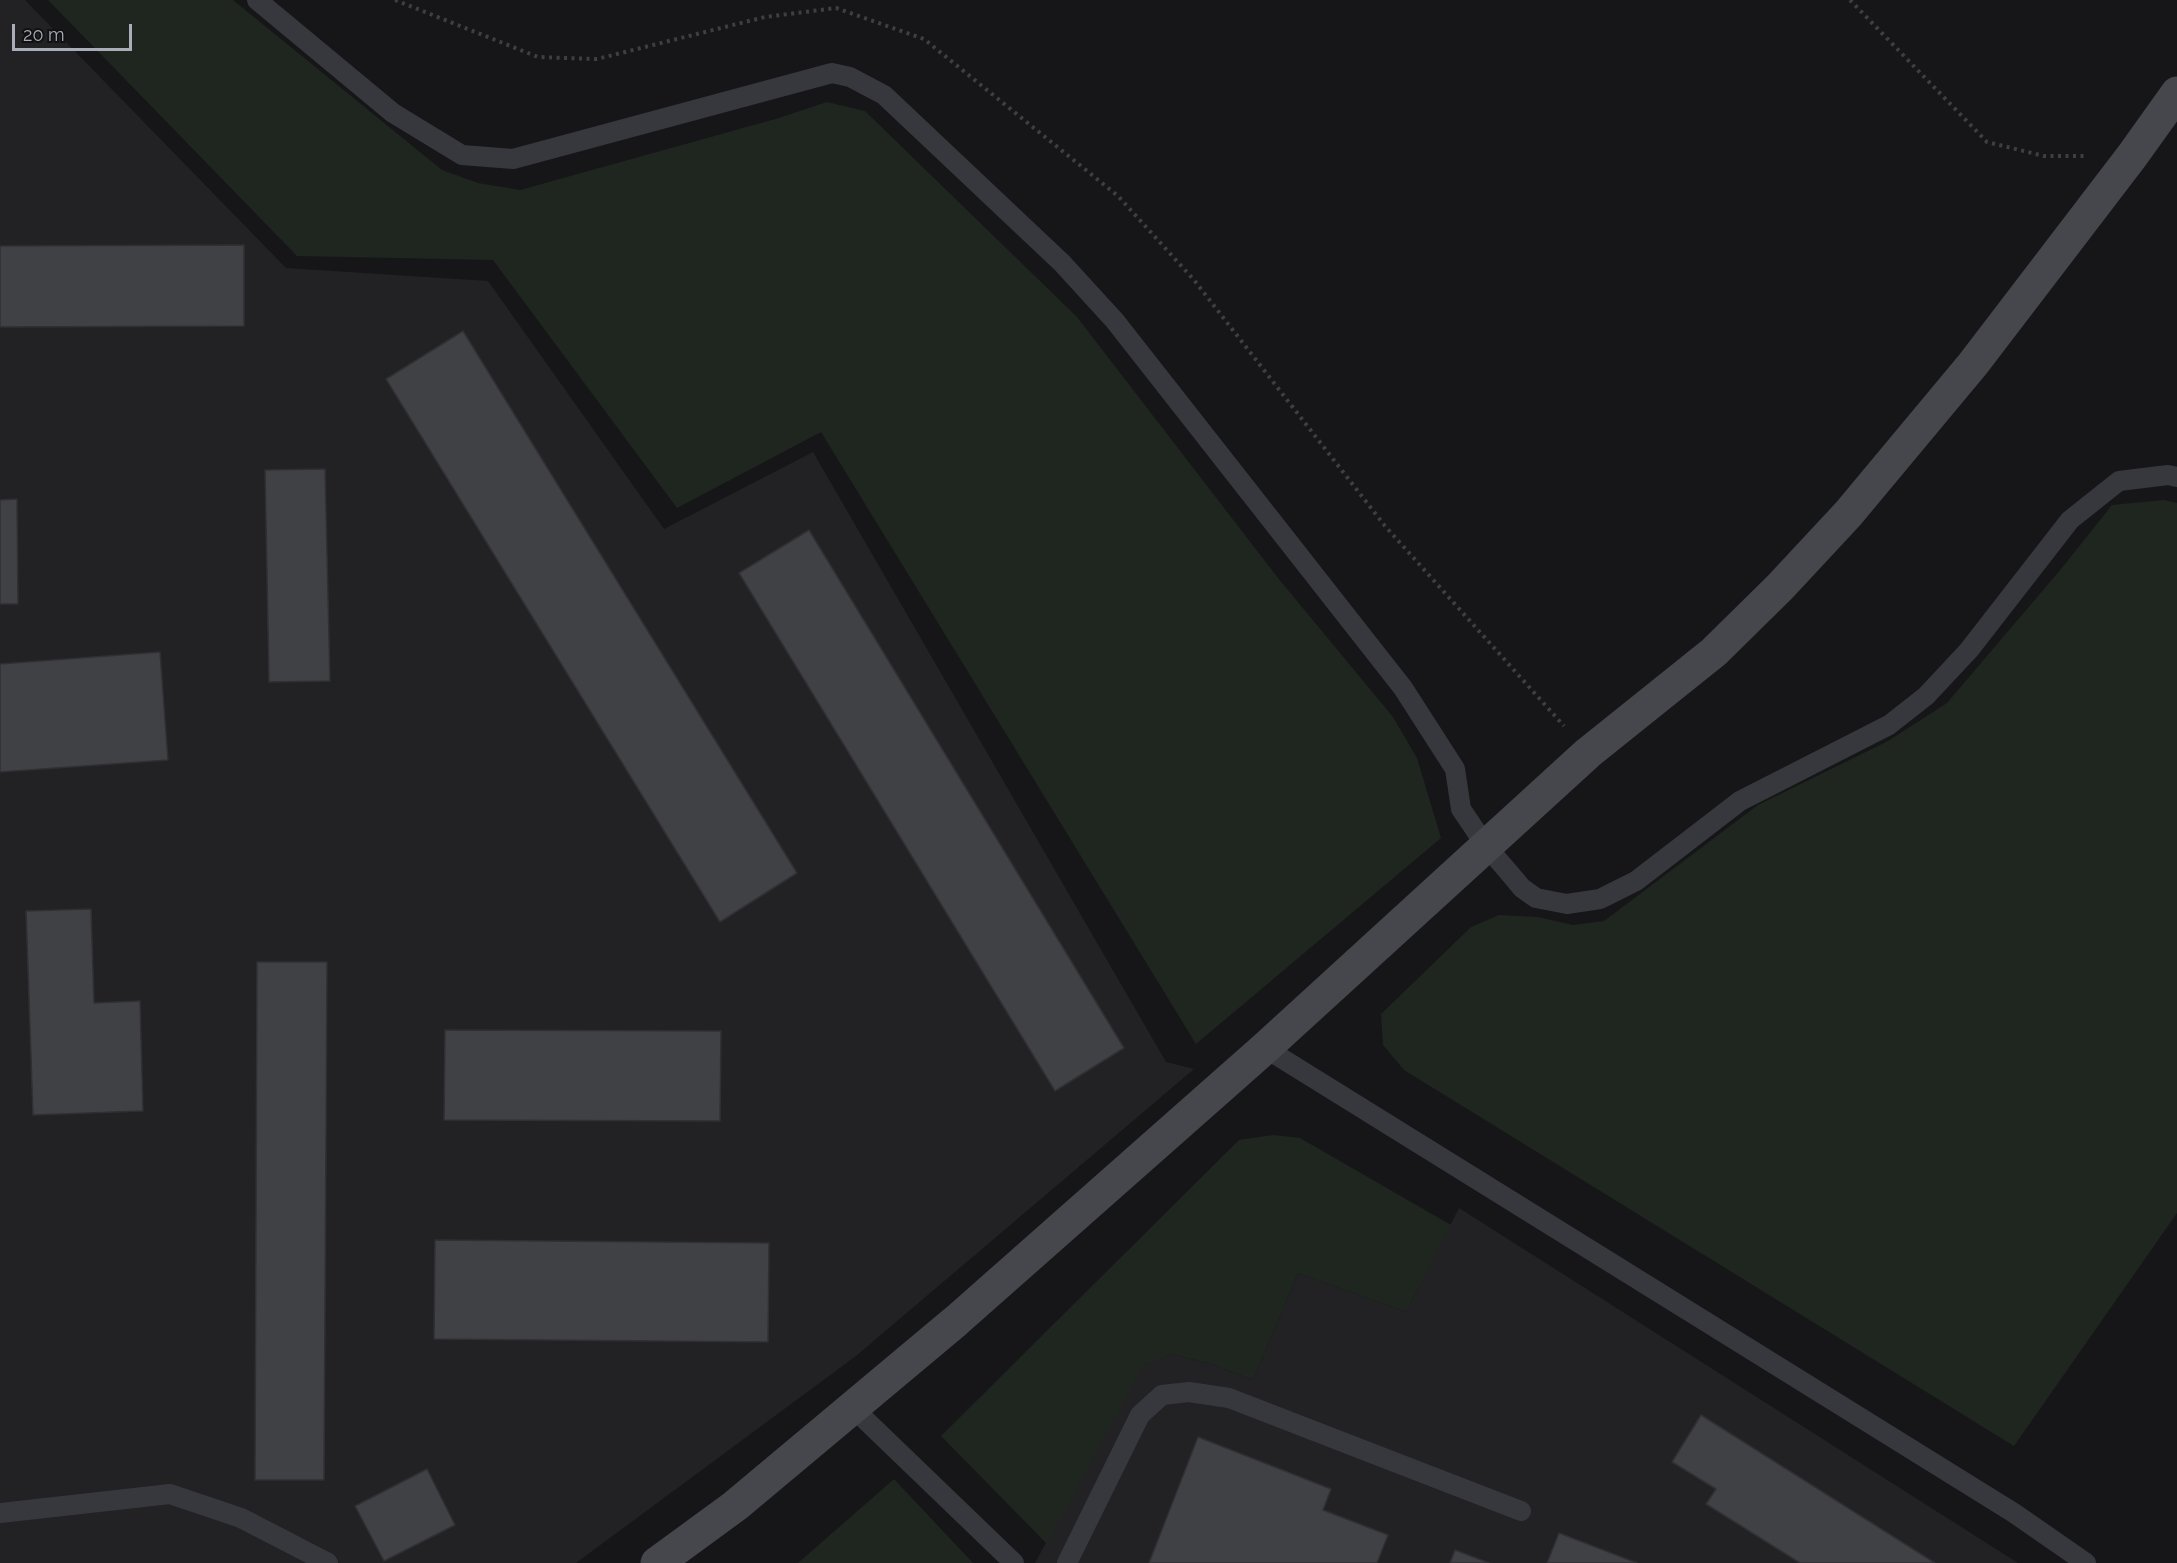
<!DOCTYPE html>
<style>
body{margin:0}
#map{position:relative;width:2177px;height:1563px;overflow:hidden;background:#161618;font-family:Raleway,sans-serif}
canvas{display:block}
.scale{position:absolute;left:12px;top:24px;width:120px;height:27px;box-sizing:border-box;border:3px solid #a8adb8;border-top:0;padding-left:8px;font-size:18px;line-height:21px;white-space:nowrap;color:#a8adb8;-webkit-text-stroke:4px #111113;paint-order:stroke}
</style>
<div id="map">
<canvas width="2177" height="1563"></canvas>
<div class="scale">20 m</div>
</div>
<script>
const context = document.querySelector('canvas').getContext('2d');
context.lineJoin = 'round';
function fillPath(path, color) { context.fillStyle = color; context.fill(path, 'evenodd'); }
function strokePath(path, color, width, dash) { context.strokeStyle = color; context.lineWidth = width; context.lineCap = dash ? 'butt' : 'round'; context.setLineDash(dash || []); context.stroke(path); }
const built = new Path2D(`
 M 0,0 L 25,0 L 286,268 L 488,281 L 664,529 L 813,452 L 1166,1062 L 1194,1069 L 856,1356 L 576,1563 L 0,1563 Z
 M 1459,1208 L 2018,1563 L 1035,1563 L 1141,1367 L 1172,1354 L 1211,1364 L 1253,1380 L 1298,1273 L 1406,1312 Z`);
const green = new Path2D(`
 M 48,0 L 233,0 L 442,170 L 478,183 L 520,190 L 779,118 L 827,102 L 865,111 L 1077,317 L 1278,578 L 1393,717 L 1417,758 L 1441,838 L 1196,1044 L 821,432 L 677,508 L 493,260 L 297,256 Z
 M 2164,500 L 2177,503 L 2177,1213 L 2014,1446 L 1404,1070 L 1383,1045 L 1381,1014 L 1471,927 L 1499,915 L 1538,917 L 1573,925 L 1604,921 L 1758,805 L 1888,741 L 1947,703 L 2061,569 L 2112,505 Z
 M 1273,1135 L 1300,1138 L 1451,1225 L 1406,1312 L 1298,1273 L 1253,1380 L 1211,1364 L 1172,1354 L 1142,1367 L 1047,1544 L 941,1436 L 1239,1140 Z
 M 894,1479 L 973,1563 L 798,1563 Z`);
const building = new Path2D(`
 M 244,245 L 244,326 L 0,327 L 0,246 Z
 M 463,331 L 797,873 L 720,922 L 386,379 Z
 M 325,469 L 330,681 L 269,682 L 265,470 Z
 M 17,499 L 18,604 L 0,604 L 0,500 Z
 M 809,530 L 1124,1048 L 1055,1091 L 739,573 Z
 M 160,652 L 168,760 L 0,772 L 0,664 Z
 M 91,909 L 94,1003 L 140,1001 L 143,1111 L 33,1115 L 26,911 Z
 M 257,962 L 327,962 L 324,1480 L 255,1480 Z
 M 445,1030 L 721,1031 L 720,1121 L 444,1120 Z
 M 435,1240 L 769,1243 L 768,1342 L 434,1339 Z
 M 1701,1415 L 1935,1563 L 1800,1563 L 1706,1504 L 1716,1489 L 1672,1462 Z
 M 1198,1437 L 1331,1489 L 1323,1510 L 1388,1535 L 1377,1563 L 1149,1563 Z
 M 427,1469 L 455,1525 L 384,1561 L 355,1506 Z
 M 1559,1533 L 1637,1563 L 1547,1563 Z
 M 1455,1550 L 1489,1563 L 1450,1563 Z`);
const path = new Path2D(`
 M 395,0 L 538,57 L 597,59 L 765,17 L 836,8 L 924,39 L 1118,196 L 1194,280 L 1385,526 L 1564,726
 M 1850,0 L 1987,142 L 2044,156 L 2084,156`);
const service = new Path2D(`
 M 257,0 L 393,113 L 462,155 L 513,159 L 832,73 L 850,77 L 884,95 L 1062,263 L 1115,321 L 1403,688 L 1455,769 L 1461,809 L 1486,846 L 1506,869 L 1522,888 L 1536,898 L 1567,904 L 1600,899 L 1636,881 L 1740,801 L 1889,725 L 1926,696 L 1969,650 L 2070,520 L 2119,481 L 2168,475 L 2177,477
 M 1265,1048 L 2014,1513 L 2086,1563
 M 853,1408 L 1014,1563
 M 0,1513 L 170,1494 L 241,1518 L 328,1563
 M 1067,1563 L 1140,1415 L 1162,1395 L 1189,1392 L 1229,1398 L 1521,1511`);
const secondary = new Path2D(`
 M 657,1563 L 735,1506 L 956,1321 L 1265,1048 L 1588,753 L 1714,652 L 1780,587 L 1848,514 L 1973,364 L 2132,156 L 2177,93`);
fillPath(built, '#222225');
fillPath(green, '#1e261f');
fillPath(building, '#404145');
strokePath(building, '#303034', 1.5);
strokePath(path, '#3d3f44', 4, [3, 4.5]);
strokePath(service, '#37383d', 20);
strokePath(secondary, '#45474d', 33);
</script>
